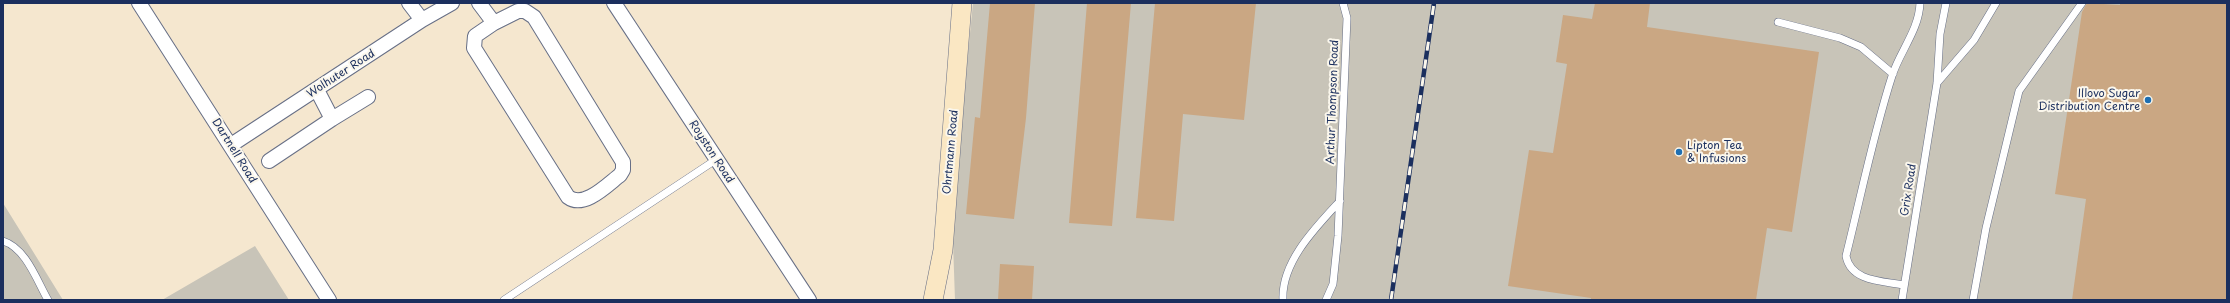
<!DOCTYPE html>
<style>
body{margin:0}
#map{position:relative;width:2230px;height:303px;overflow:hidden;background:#f5e7cf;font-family:"Playpen Sans",sans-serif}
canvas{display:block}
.frame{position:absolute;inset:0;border:4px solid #1b2f5e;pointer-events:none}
</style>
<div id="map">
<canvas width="2230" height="303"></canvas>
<div class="frame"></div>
</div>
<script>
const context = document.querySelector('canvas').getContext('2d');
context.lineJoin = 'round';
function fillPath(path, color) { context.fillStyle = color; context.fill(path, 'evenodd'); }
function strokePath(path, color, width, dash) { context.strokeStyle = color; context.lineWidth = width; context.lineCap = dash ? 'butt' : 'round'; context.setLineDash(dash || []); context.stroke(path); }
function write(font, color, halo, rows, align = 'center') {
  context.font = font + ' "Playpen Sans",sans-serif'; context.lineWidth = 4; context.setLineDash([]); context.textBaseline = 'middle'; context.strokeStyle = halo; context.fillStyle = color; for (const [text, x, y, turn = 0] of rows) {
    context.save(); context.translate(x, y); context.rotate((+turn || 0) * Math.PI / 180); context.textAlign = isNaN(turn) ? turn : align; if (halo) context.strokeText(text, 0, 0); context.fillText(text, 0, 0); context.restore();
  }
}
const industrial = new Path2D(`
 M 973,3 L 2227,3 L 2227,300 L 955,300 L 952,214 Z
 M 3,203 L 63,300 L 3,300 Z
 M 255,246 L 289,300 L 162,300 Z`);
const building = new Path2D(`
 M 990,3 L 1035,3 L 1026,118 L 1014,219 L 966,214 L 975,117 L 980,118 Z
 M 1087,3 L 1131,3 L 1112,226 L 1069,223 Z
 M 1155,3 L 1256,3 L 1244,120 L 1183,114 L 1174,221 L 1136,218 Z
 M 1595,3 L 1650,3 L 1647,27 L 1819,52 L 1792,232 L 1767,228 L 1756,300 L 1591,300 L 1591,298 L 1508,286 L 1529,150 L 1553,153 L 1567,64 L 1556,62 L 1563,15 L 1592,19 Z
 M 2087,3 L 2120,5 L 2120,3 L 2227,3 L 2227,300 L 2072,300 L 2086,199 L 2055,194 L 2082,12 Z
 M 1000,264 L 1034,266 L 1032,300 L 998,300 Z`);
const service = new Path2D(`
 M 1778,22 L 1840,38 L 1861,47 L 1893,74
 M 1937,83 L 1974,40 L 1996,3
 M 3,241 C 26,248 37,281 48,300
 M 1904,285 C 1883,281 1851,282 1846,256 C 1861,196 1873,135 1892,76 C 1900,51 1919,30 1920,3
 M 504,300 L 717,159
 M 1283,300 C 1281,262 1316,227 1340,201
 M 1326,300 L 1333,284 L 1338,236 L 1347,18 L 1343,3
 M 1902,300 L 1937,83 L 1940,34 L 1946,3
 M 1973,300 L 1986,228 L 2019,91 L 2082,3`);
const minor = new Path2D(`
 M 139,3 L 329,300
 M 409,3 L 422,20
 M 479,3 L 494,23
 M 614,3 L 809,300
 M 518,11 L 525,11 L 534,17 L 623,162 L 623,170 L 620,175 C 607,185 584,209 568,197 L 474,48 L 475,36 L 494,23 Z
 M 317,90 L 332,119 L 368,97
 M 231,145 L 422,20 L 452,3
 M 269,161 L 332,119`);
const secondary = new Path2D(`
 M 933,300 L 943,250 L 962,3`);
const rail = new Path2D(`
 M 1391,300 L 1434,3`);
const markers = [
 [2148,100,4,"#1f6fb2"],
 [1679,152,4,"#1f6fb2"]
];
const streetNames = [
 ["Wolhuter Road",341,74,-33],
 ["Arthur Thompson Road",1333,102,-88],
 ["Dartnell Road",234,151,58],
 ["Royston Road",711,152,57],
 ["Ohrtmann Road",951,152,-85],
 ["Grix Road",1909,190,-81]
];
const poiNames = [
 ["Illovo Sugar",2140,94],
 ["Distribution Centre",2140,107],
 ["Lipton Tea",1687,146,"left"],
 ["& Infusions",1687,159,"left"]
];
fillPath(industrial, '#c8c4b8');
fillPath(building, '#caa783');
strokePath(service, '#676f86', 8);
strokePath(minor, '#676f86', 16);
strokePath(secondary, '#676f86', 20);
strokePath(service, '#fff', 7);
strokePath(minor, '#fff', 14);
strokePath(secondary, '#fae7c3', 19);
strokePath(rail, '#1b2f5e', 4.5);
strokePath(rail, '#fbf7ec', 3, [9]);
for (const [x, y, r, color] of markers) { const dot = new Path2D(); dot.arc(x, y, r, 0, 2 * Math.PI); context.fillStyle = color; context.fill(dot); strokePath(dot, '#fbf7ec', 1.5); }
write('11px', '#1b2f5e', '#fbf7ec', streetNames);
write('11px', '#1b2f5e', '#fbf7ec', poiNames, 'right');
</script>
